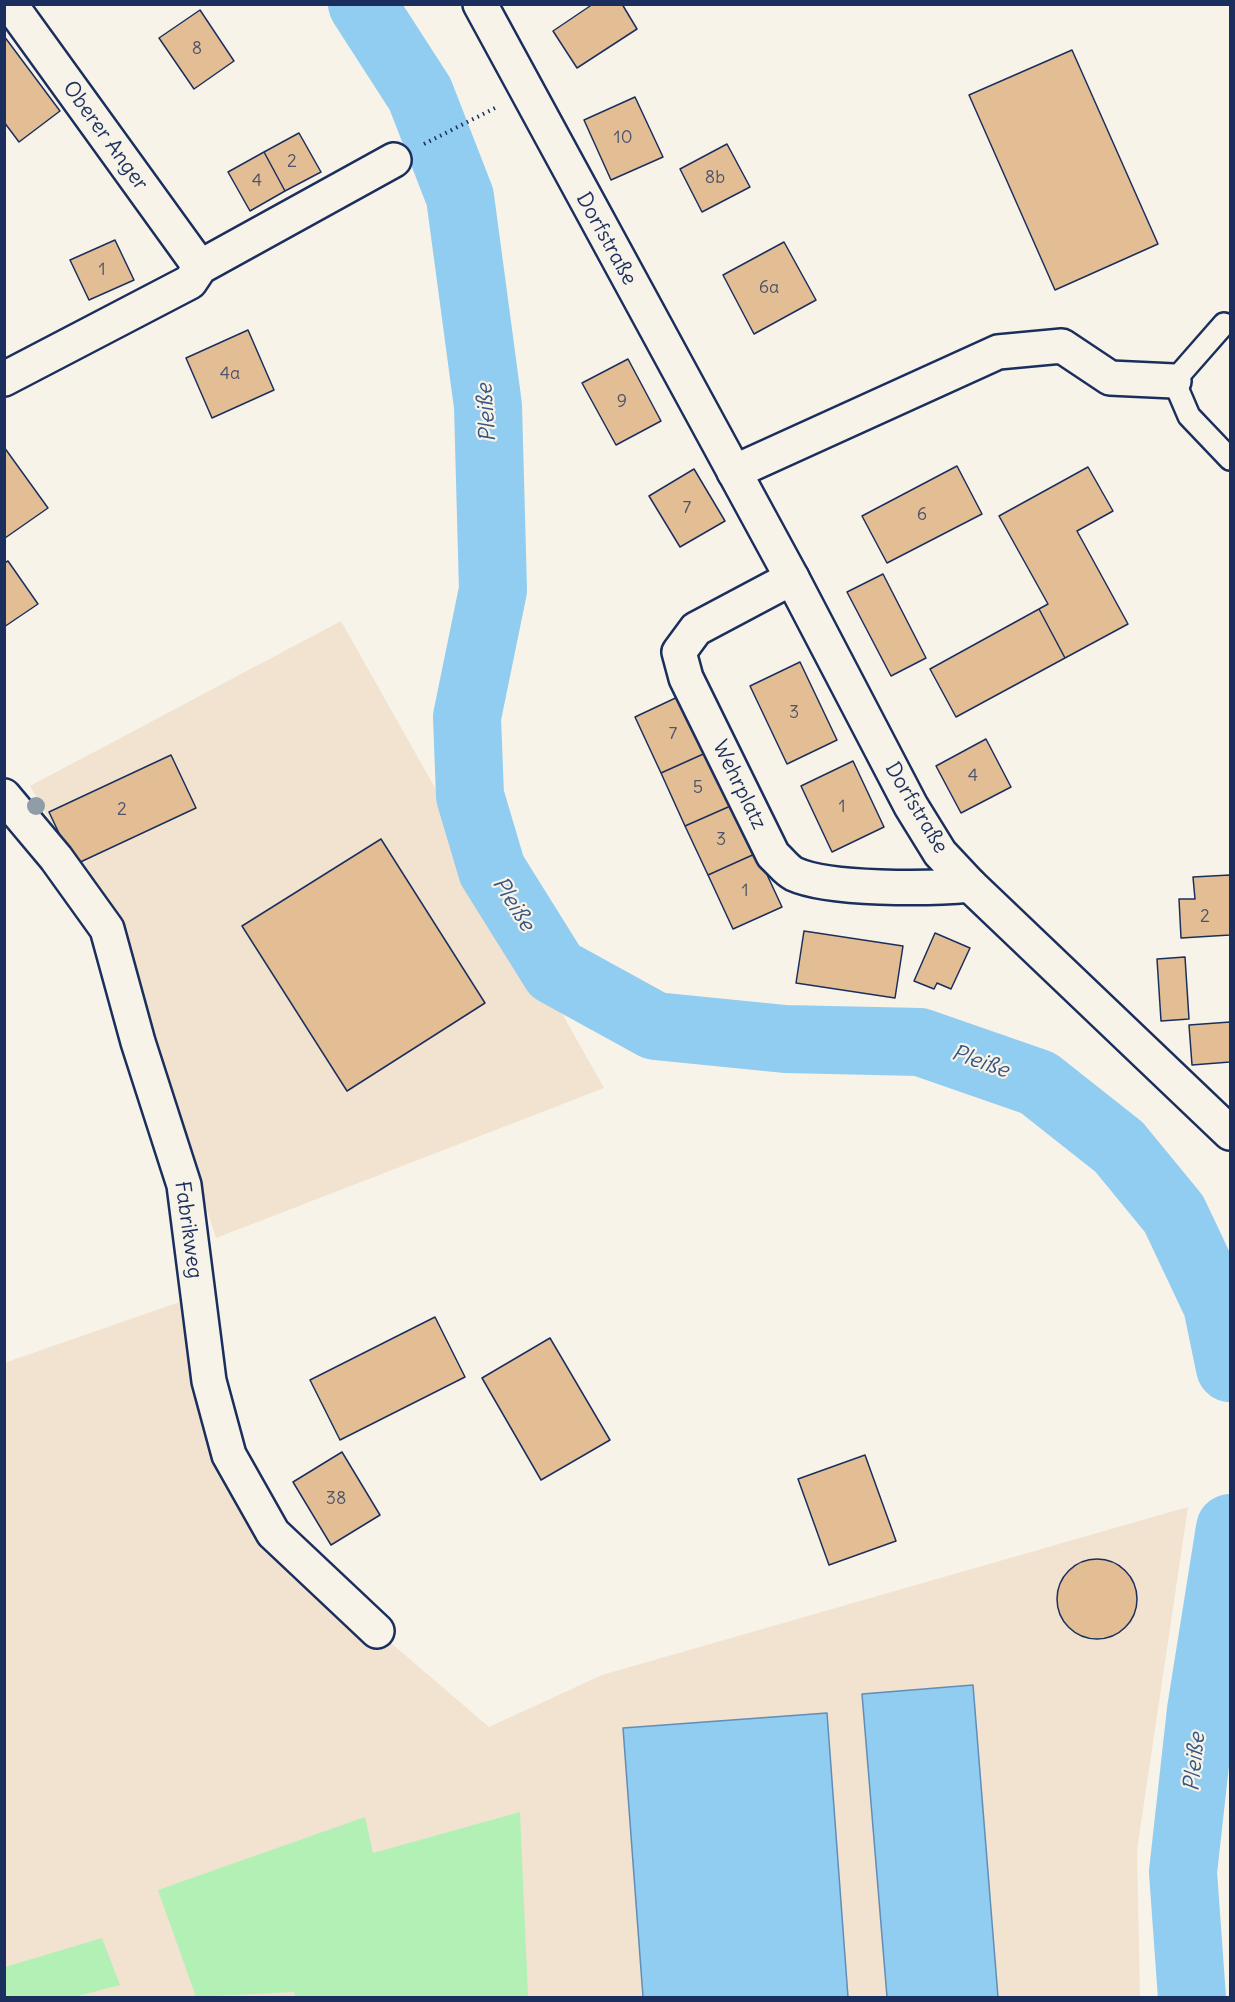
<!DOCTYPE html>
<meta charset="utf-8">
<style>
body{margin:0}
#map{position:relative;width:1235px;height:2002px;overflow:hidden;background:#f7f3e8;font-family:Delius,sans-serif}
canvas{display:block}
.frame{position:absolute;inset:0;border:6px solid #1b2f5e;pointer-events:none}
</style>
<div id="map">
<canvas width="1235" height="2002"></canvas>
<div class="frame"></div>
</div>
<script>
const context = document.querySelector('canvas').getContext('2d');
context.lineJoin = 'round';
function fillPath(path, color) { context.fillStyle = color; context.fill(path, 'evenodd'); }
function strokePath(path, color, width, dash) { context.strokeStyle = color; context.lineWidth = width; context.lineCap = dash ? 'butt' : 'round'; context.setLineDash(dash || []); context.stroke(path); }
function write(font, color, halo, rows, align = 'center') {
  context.font = font + ' Delius,sans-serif'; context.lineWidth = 4.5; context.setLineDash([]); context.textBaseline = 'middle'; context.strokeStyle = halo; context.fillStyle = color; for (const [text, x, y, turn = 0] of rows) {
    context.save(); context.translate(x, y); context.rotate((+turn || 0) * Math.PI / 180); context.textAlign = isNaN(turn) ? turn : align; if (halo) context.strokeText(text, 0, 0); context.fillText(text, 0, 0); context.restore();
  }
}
const built = new Path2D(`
 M 341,621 L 604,1088 L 216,1238 L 121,942 L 30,786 Z
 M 197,1296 L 229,1455 L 377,1631 L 489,1727 L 602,1675 L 1188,1507 L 1137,1850 L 1140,1997 L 5,1997 L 4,1363 Z`);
const green = new Path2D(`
 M 520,1812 L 528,1997 L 296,1998 L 294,1992 L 196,1997 L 158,1890 L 365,1817 L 373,1853 Z
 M 102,1938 L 120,1985 L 74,1997 L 5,1997 L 5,1967 Z`);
const water = new Path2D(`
 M 973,1685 L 998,1997 L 887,1997 L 862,1694 Z
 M 827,1713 L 848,1997 L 643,1997 L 623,1728 Z`);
const river = new Path2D(`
 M 362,4 L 420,94 L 460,197 L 488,406 L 493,590 L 467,717 L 470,796 L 492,870 L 555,971 L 655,1026 L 785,1039 L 920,1042 L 1038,1083 L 1119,1147 L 1174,1214 L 1217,1305 L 1230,1368
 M 1192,1998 L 1183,1872 L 1201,1710 L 1230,1528`);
const building = new Path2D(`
 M 593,4 L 622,4 L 637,29 L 577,68 L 553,31 Z
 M 200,10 L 234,61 L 194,89 L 159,38 Z
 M 4,36 L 60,111 L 19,142 L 4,122 Z
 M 1072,50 L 1158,244 L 1055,290 L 969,95 Z
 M 635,97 L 663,157 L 611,180 L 584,120 Z
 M 299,133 L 321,172 L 285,191 L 264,152 Z
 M 727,144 L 750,187 L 702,212 L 680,169 Z
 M 264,152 L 285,191 L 250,211 L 228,172 Z
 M 115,240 L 134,280 L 89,300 L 70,260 Z
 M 784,242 L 816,300 L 754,334 L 723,275 Z
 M 248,330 L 274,390 L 212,418 L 186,358 Z
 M 628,359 L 661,421 L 616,445 L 582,383 Z
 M 4,447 L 48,508 L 5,538 L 4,537 Z
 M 957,466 L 982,514 L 887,563 L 862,516 Z
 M 1088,467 L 1113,511 L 1077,531 L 1128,624 L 1065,658 L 1039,609 L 1048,604 L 999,516 Z
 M 694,469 L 725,521 L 680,547 L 649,496 Z
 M 8,561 L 38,604 L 4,627 L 4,563 Z
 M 883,574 L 926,658 L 891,676 L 847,592 Z
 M 1039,609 L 1065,658 L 956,717 L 930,669 Z
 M 800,662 L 837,740 L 787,764 L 750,686 Z
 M 684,694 L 710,751 L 661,773 L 635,717 Z
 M 986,739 L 1011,787 L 961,813 L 936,766 Z
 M 710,751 L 735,804 L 685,826 L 661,773 Z
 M 171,755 L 196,808 L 74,865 L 49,812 Z
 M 853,761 L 884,827 L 832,852 L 801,786 Z
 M 735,804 L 757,853 L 708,875 L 685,826 Z
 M 381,839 L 485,1003 L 347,1091 L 242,926 Z
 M 757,853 L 782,907 L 733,929 L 708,875 Z
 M 1230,875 L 1230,935 L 1181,938 L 1179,899 L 1195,899 L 1193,877 Z
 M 804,931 L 903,946 L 895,998 L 796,983 Z
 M 935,933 L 970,948 L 951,989 L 937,983 L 934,989 L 914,981 Z
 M 1185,957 L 1189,1019 L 1161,1021 L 1157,959 Z
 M 1230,1022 L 1230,1062 L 1192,1065 L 1189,1025 Z
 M 435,1317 L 465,1377 L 340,1440 L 310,1380 Z
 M 550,1338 L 610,1440 L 541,1480 L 482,1378 Z
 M 342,1452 L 380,1515 L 331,1545 L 293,1482 Z
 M 865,1455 L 896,1541 L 829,1565 L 798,1479 Z
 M1057 1599a40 40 0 1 1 80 0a40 40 0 1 1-80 0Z`);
const path = new Path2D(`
 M 424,144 L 495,108`);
const service = new Path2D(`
 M 1224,324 L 1174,381 L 1189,416 L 1230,459`);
const minor = new Path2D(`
 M 10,4 L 200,267
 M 4,379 L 190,282 L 200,267 L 394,160
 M 734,472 L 998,352 L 1062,346 L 1110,378 L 1174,381
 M 792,578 L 696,629 L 679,652 L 686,678 L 773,855 C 780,861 786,870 794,874 C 829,890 929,889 970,885
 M 4,796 L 56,858 L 107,929 L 138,1042 L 184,1185 L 209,1381 L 229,1455 L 273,1533 L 377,1631`);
const tertiary = new Path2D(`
 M 480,4 L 792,578 L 911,806 L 940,853 L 970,885 L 1230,1133`);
const trees = [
 [36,806]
];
const numberNames = [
 ["8",197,49],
 ["10",623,138],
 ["2",292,162],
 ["8b",715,178],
 ["4",257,181],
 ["1",102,270],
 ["6a",769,288],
 ["4a",230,374],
 ["9",622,402],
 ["7",687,508],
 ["6",922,515],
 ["3",794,713],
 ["7",673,734],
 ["4",973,776],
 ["5",698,788],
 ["1",842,807],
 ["2",122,810],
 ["3",721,840],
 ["1",745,891],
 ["2",1205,917],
 ["38",336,1499]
];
const streetNames = [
 ["Oberer Anger",105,136,54],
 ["Dorfstraße",606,239,61],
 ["Wehrplatz",739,785,64],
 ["Dorfstraße",916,808,59],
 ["Fabrikweg",188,1230,82]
];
const waterNames = [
 ["Pleiße",487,413,-94],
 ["Pleiße",513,904,58],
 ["Pleiße",980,1062,19],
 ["Pleiße",1195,1762,-84]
];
fillPath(built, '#f1e3cf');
fillPath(green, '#b3f0b6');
fillPath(water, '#91ccf1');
strokePath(water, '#628db6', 1.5);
strokePath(river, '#91ccf1', 68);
fillPath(building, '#e3be94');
strokePath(building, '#1b2f5e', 1.5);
strokePath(service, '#1b2f5e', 26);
strokePath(minor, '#1b2f5e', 38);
strokePath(tertiary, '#1b2f5e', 38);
strokePath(path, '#1b2f5e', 4, [1.5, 4.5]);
strokePath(service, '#f7f3e8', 21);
strokePath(minor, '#f7f3e8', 33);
strokePath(tertiary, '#f7f3e8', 33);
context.fillStyle = '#8e9da6';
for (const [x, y] of trees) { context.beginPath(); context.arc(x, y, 9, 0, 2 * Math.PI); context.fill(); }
write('18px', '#4d536c', null, numberNames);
write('21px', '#1b2f5e', '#f7f3e8', streetNames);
write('italic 22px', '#385683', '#f7f3e8', waterNames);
</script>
